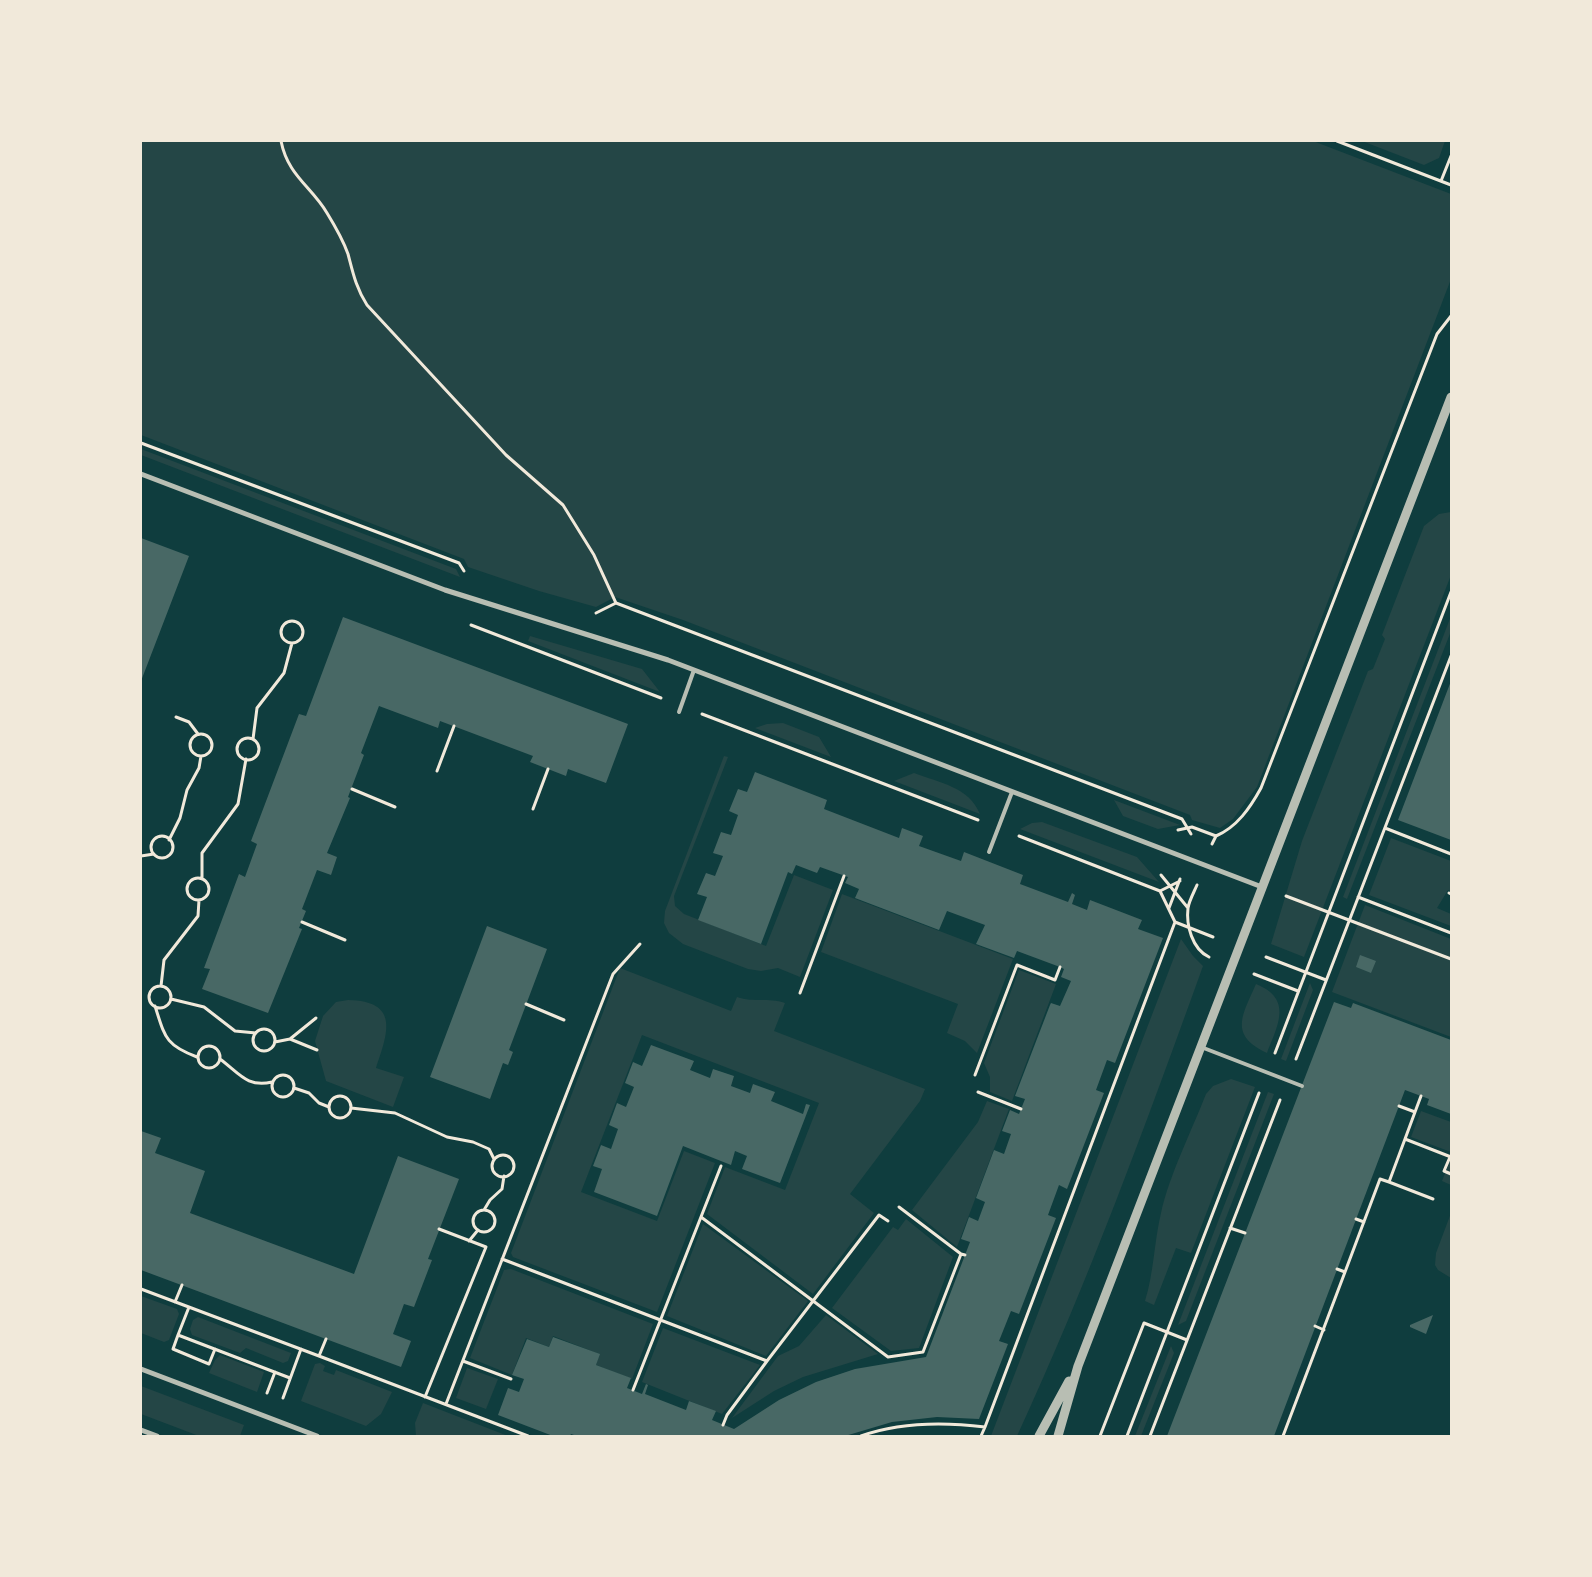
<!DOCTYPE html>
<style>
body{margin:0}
#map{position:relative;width:1592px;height:1577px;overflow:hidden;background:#0f3d3e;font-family:Karla,sans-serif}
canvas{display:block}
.frame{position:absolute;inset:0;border:142px solid #f1e9da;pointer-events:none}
</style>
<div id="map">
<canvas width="1592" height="1577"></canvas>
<div class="frame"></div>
</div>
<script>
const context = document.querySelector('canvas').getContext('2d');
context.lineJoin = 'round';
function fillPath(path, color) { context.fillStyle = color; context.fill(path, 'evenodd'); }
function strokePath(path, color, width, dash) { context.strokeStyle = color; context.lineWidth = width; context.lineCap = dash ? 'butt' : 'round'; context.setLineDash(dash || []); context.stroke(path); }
const green = new Path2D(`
 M 141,141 L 1313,141 L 1451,194 L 1451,279 L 1257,787 L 1233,819 L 1220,828 L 1192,820 L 1190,815 L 683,620 L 615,597 L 596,607 L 539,591 L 468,567 L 464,559 L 141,435 Z
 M 1362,141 L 1445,141 L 1439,158 L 1424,165 Z
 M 141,449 L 456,569 L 460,577 L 141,455 Z
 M 1451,512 L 1451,575 L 1304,957 L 1271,944 L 1302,841 L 1368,671 L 1373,669 L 1385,639 L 1382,635 L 1424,526 L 1439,514 Z
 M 1451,616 L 1451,631 L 1347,899 L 1343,897 Z
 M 530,636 L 642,669 L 660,692 L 528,641 Z
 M 783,723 L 819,737 L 831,757 L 755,728 L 767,724 Z
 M 724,756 L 728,757 L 674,896 L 675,906 L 684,914 L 766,946 L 794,875 L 833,890 L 800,977 L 778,968 L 761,971 L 748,969 L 683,944 L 669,933 L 664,923 L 665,911 Z
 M 914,773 C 940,783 969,787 980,814 L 894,781 Z
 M 1114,800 L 1180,825 L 1158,829 L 1123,816 Z
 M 1042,822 L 1137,857 L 1159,882 L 1020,829 L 1032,823 Z
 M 1391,838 L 1451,861 L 1451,891 L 1448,890 L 1437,908 L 1451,914 L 1451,926 L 1369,895 Z
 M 842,894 L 1013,959 L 977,1053 L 965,1041 L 947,1033 L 958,1004 L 821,952 Z
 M 1365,905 L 1451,939 L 1451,1037 L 1332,992 Z
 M 1181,939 L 1193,956 L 1203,966 C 1146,1124 1088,1283 1017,1436 L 991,1436 Z
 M 620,968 L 731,1011 L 737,997 C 754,1003 768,997 785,1003 L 774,1031 L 925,1089 L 920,1101 L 850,1194 L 874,1213 L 813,1294 L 707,1214 L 725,1167 L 785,1190 L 819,1103 L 642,1035 L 581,1192 L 657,1221 L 684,1151 L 715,1163 L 657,1312 L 513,1257 L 511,1253 Z
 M 1019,970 L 1056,984 L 1012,1101 L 990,1092 L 990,1077 L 984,1063 Z
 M 1310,983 L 1313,990 L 1286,1061 L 1281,1059 Z
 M 1256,984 C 1293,999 1278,1025 1267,1053 C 1228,1035 1243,1014 1256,984 Z
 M 348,1000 C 400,1001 388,1033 376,1068 L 404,1077 L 393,1107 L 326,1081 L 315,1041 L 323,1016 L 336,1002 Z
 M 1231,1079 L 1255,1087 L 1191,1253 L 1176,1248 L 1154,1305 L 1145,1301 C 1154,1272 1154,1242 1161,1213 C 1169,1176 1192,1130 1206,1094 L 1213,1086 Z
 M 1268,1092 L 1274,1094 L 1186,1321 L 1178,1325 Z
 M 987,1101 L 1009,1109 L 957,1247 L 912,1210 L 978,1122 Z
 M 1421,1111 L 1451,1122 L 1451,1152 L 1411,1137 Z
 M 1450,1161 L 1451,1161 L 1451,1185 L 1442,1181 Z
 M 1451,1213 L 1451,1278 L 1438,1270 L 1435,1265 L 1436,1253 Z
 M 906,1219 L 953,1257 L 919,1348 L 891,1351 L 832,1308 L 893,1227 L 898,1230 Z
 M 703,1224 L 808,1301 L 766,1356 L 667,1316 Z
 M 511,1269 L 653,1324 L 632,1379 L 596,1365 L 599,1354 L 553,1336 L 549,1347 L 526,1338 L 512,1375 L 470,1358 L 504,1270 Z
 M 141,1296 L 177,1309 L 179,1314 L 169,1340 L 164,1342 L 141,1333 Z
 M 826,1315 L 878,1354 L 803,1377 L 774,1391 L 732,1418 L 778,1356 L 799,1346 Z
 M 198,1317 L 291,1353 L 288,1361 L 283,1363 L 246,1348 L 240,1353 L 192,1335 L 190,1329 L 193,1320 Z
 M 663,1328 L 760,1365 L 722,1414 L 642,1382 Z
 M 1171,1346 L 1174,1353 L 1141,1436 L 1135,1436 Z
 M 220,1355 L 264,1372 L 257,1392 L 209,1373 L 215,1360 Z
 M 320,1363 L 325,1366 L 323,1371 L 334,1375 L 336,1370 L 392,1392 L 381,1414 L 366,1426 L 301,1401 L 315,1364 Z
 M 467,1368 L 498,1379 L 486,1409 L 456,1398 Z
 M 141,1386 L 244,1425 L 240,1436 L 199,1436 L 141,1414 Z
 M 423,1403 L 508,1436 L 416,1436 L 415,1423 Z`);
const building = new Path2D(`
 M 141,538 L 189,556 L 141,681 Z
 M 343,617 L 628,724 L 606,783 L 568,769 L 566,776 L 530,762 L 533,756 L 440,721 L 438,728 L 379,706 L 361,753 L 364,755 L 348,797 L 350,798 L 327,853 L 337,857 L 331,875 L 317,870 L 302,909 L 306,911 L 299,928 L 302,929 L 268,1013 L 202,989 L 210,969 L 204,968 L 239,874 L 245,877 L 257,844 L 251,841 L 299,714 L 306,716 Z
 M 1451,681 L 1451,840 L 1398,820 Z
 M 755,772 L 827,800 L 824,809 L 899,838 L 902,828 L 923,836 L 919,846 L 961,861 L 964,852 L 1023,875 L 1020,884 L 1068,902 L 1072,893 L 1075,895 L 1072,904 L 1087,910 L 1090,900 L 1142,920 L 1138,929 L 1163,938 L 1115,1063 L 1107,1060 L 1096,1090 L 1104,1093 L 1067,1189 L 1059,1185 L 1048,1215 L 1056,1218 L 1019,1314 L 1011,1311 L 999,1341 L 1008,1344 L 979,1419 L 937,1417 L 892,1422 L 845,1436 L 577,1436 L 571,1434 L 570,1436 L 553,1436 L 498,1415 L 508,1388 L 519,1392 L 524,1379 L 512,1375 L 527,1339 L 549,1347 L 553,1337 L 600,1354 L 596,1365 L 631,1378 L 627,1388 L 642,1394 L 646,1384 L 648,1385 L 645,1394 L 686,1410 L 689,1401 L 716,1411 L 712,1420 L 734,1429 L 779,1400 L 816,1382 L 855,1369 L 926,1357 L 970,1242 L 961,1239 L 969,1217 L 978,1221 L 985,1202 L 976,1198 L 994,1150 L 1004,1154 L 1011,1134 L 1002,1131 L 1010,1110 L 1019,1114 L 1025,1099 L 1015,1096 L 1050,1005 L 1051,1003 L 1060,1006 L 1071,981 L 1061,977 L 1064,969 L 1060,967 L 1017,951 L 1014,958 L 976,944 L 985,925 L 947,911 L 939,930 L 855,898 L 859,889 L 845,883 L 848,877 L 820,867 L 817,873 L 796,865 L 792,874 L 788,872 L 761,944 L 698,920 L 707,897 L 697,894 L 706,873 L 715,876 L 723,856 L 713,853 L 721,832 L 731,835 L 738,815 L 729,811 L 738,789 L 747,792 Z
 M 487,926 L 547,949 L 509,1050 L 513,1052 L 508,1065 L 503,1063 L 490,1099 L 430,1077 Z
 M 1360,955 L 1376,961 L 1371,973 L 1356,967 Z
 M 1334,1002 L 1351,1008 L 1353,1003 L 1451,1040 L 1451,1114 L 1427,1105 L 1429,1099 L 1405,1090 L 1274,1436 L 1167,1436 Z
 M 651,1045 L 694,1061 L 690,1070 L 710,1078 L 713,1069 L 734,1076 L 731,1086 L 750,1093 L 753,1084 L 775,1092 L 771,1101 L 803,1114 L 806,1104 L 810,1105 L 780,1183 L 742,1169 L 747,1156 L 735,1151 L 731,1165 L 683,1146 L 657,1216 L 594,1192 L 602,1169 L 593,1166 L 601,1145 L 611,1149 L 618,1129 L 609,1125 L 617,1103 L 626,1107 L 634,1087 L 625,1083 L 633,1062 L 642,1066 Z
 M 141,1131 L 161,1138 L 155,1153 L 205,1171 L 190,1213 L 354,1274 L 398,1156 L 459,1179 L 428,1259 L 432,1260 L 414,1307 L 404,1304 L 393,1334 L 411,1341 L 401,1367 L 141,1270 Z
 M 1433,1315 L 1426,1334 L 1410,1327 L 1410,1325 Z`);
const path = new Path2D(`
 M 281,141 C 288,176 311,186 327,213 C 335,226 343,240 348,254 C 353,273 356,288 367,305 L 506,455 L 563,505 L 594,555 L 616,603
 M 1337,141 L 1451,185
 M 1441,181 L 1451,156
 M 141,443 L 459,563 L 464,571
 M 596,613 L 616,603 L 1182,819 L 1191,834
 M281 632a11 11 0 1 1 22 0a11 11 0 1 1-22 0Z
 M 471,625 L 661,698
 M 702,714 L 978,820
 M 176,717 L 189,722 L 198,734
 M190 745a11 11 0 1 1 22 0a11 11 0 1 1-22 0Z
 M237 749a11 11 0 1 1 22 0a11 11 0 1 1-22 0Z
 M 253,739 L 257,708 L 284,673 L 292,643
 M 437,771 L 454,726
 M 352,789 L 395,807
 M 533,809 L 548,769
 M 1385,828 L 1451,854
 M 1178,830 L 1192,827 L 1216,836
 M 1019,836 L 1160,891 L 1175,922 L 1213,937
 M151 847a11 11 0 1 1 22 0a11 11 0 1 1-22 0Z
 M 169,840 L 180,818 L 187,790 L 199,768 L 201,756
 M 1212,844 L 1216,836 C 1237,827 1250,808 1261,788 L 1437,334 L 1451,316
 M 141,856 L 154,854
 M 1161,875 L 1188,908
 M187 889a11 11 0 1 1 22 0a11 11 0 1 1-22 0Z
 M 202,879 L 202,853 L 238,804 L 246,759
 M 1197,885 C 1194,892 1189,901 1188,908 C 1186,925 1192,949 1209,957
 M 1160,891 L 1180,881
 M 1449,893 L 1451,894
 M 1286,896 L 1451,959
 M 1358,897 L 1451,933
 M 1169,908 L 1180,879
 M 302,922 L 345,940
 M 1266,957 L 1326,980
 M 1254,974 L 1298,991
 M 161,986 L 164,960 L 198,916 L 199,900
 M149 997a11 11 0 1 1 22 0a11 11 0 1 1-22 0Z
 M 800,993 L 844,876
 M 171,999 L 204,1007 L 235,1031 L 256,1033
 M 526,1004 L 564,1020
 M 155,1006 C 165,1037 165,1045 197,1057
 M253 1040a11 11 0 1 1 22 0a11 11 0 1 1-22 0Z
 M 290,1039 L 316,1018
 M 275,1042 L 290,1039 L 317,1050
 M198 1057a11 11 0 1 1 22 0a11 11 0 1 1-22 0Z
 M 1275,1053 L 1451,592
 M 220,1059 C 239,1073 247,1088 272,1082
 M 1296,1059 L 1451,656
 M 975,1075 L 1017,965 L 1055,980 L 1060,967
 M272 1086a11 11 0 1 1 22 0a11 11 0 1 1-22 0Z
 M 294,1088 L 309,1093 L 319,1103 L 329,1107
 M 978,1092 L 1021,1109
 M329 1107a11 11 0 1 1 22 0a11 11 0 1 1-22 0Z
 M 1399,1106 L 1415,1112 L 1405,1139 L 1451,1157
 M 351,1108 L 395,1113 L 447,1137 L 473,1142 L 489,1149 L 494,1159
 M 1415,1112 L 1421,1096
 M 1405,1139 L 1389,1182 L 1433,1199
 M492 1166a11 11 0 1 1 22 0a11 11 0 1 1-22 0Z
 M 1450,1157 L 1444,1171 L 1451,1174
 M 899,1207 L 961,1254
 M 484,1210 L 490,1200 L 502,1189 L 504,1176
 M473 1221a11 11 0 1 1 22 0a11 11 0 1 1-22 0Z
 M 701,1217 L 888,1357 L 923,1352 L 961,1254 L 965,1255
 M 1356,1219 L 1364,1222
 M 1230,1228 L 1245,1233
 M 469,1241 L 478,1230
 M 502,1259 L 767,1361 L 879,1215 L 888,1221
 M 1337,1269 L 1345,1272 L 1380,1179 L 1389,1182
 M 141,1289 L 319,1356
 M 175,1302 L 182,1285
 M 189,1307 L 178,1335 L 290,1378
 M 1315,1326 L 1324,1330
 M 178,1335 L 173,1349 L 209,1364 L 215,1349
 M 326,1339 L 319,1356 L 528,1436
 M 463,1361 L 511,1379
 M 633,1390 L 721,1166
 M 267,1393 L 275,1372
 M 425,1397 L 486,1247 L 439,1229
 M 283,1398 L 301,1349
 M 446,1404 L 613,974 L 640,944
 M 723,1425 L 727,1415 L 767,1361
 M 861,1436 C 900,1422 944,1422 985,1427 L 1175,922
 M 981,1436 L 985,1427
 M 1100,1436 L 1144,1323 L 1187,1340
 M 1127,1436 L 1259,1093
 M 1150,1436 L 1280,1100
 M 1283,1436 L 1345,1272`);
const service = new Path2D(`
 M 679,712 L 694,670
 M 989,852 L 1012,792
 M 1201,1047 L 1302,1086`);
const minor = new Path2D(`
 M 141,474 L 445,590 L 668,660 L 1262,887
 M 141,1369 L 317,1436
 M 141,1430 L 157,1436`);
const tertiary = new Path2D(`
 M 1039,1436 L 1069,1381
 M 1058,1436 L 1078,1366 L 1451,397`);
fillPath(green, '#244646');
fillPath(building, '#486865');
strokePath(path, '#f1e9da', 3);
strokePath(service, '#b8beb3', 4);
strokePath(minor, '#b8beb3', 5);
strokePath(tertiary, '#b8beb3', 9);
</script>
